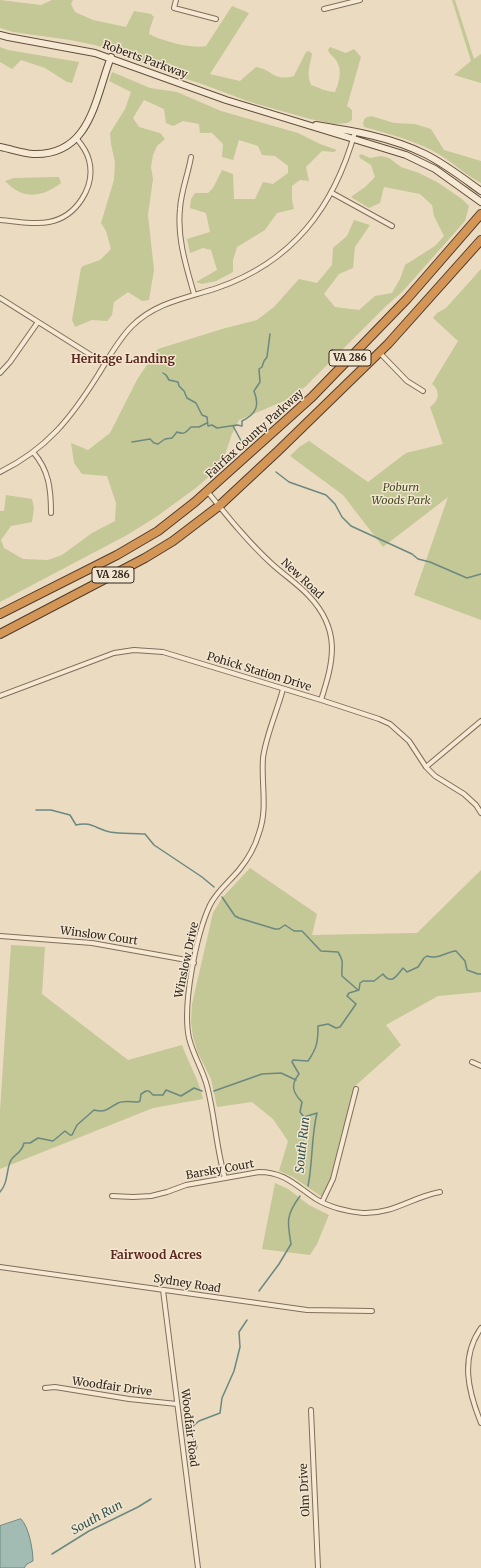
<!DOCTYPE html>
<style>
body{margin:0}
canvas{display:block;background:#eadbc1}
</style>
<canvas width="481" height="1568"></canvas>
<script>
const context = document.querySelector('canvas').getContext('2d');
context.lineJoin = 'round';
function fillPath(path, color) { context.fillStyle = color; context.fill(path, 'evenodd'); }
function strokePath(path, color, width, dash) { context.strokeStyle = color; context.lineWidth = width; context.lineCap = dash ? 'butt' : 'round'; context.setLineDash(dash || []); context.stroke(path); }
function write(font, color, halo, rows, align = 'center') {
  context.font = font + ' Merriweather,serif'; context.lineWidth = 3; context.setLineDash([]); context.textBaseline = 'middle'; context.strokeStyle = halo; context.fillStyle = color; for (const [text, x, y, turn = 0] of rows) {
    context.save(); context.translate(x, y); context.rotate((+turn || 0) * Math.PI / 180); context.textAlign = isNaN(turn) ? turn : align; if (halo) context.strokeText(text, 0, 0); context.fillText(text, 0, 0); context.restore();
  }
}
const green = new Path2D(`
 M 0,0 L 41,5 L 52,0 L 73,0 L 71,4 L 75,12 L 93,20 L 126,27 L 134,11 L 151,14 L 154,17 L 150,28 L 149,34 C 162,41 191,49 206,46 L 232,6 L 249,13 L 210,74 L 240,81 L 256,67 C 272,69 273,82 294,76 L 306,52 L 309,51 L 312,54 C 310,67 306,72 311,85 C 320,88 326,92 335,92 C 339,83 343,70 336,60 C 334,57 330,55 328,50 L 330,47 L 346,53 L 354,49 L 361,57 L 347,106 L 352,110 L 352,120 L 347,123 L 335,124 L 310,119 L 250,102 L 202,84 L 159,70 L 121,54 L 95,45 L 70,40 L 13,32 L 0,28 Z
 M 452,0 L 455,0 L 474,59 L 481,54 L 481,83 L 454,75 L 471,61 Z
 M 0,47 L 8,50 L 79,62 L 72,83 L 67,82 L 45,68 L 21,60 L 12,69 L 0,62 Z
 M 112,72 L 150,88 L 177,92 L 221,111 L 298,133 L 320,144 L 337,150 L 334,152 L 322,151 L 306,167 L 309,181 L 300,180 L 292,186 L 292,200 L 294,209 L 277,213 L 265,230 L 237,247 L 233,260 L 233,272 L 216,281 L 202,284 L 196,282 L 217,270 L 211,250 L 203,248 L 190,253 L 187,239 L 210,232 L 206,213 L 190,208 L 191,199 L 195,193 L 208,193 L 213,188 L 222,170 L 233,174 L 234,199 L 255,199 L 263,182 L 273,184 L 288,173 L 288,166 L 275,156 L 262,155 L 258,146 L 239,140 L 233,160 L 222,157 L 223,144 L 212,133 L 200,133 L 199,124 L 183,121 L 173,126 L 166,123 L 164,109 L 144,100 L 133,118 L 139,127 L 160,133 L 165,139 L 157,146 L 153,155 L 151,167 L 153,179 L 148,215 L 154,270 L 149,300 L 142,301 L 128,292 L 114,302 L 112,315 L 107,321 L 92,320 L 75,327 L 72,320 L 81,268 L 83,266 L 100,260 L 111,249 L 106,231 L 101,223 L 114,180 L 115,162 L 111,144 L 110,133 L 125,109 L 131,92 L 109,81 Z
 M 371,116 L 394,123 L 415,124 L 431,129 L 444,150 L 481,161 L 481,183 C 467,176 452,162 437,153 C 414,140 389,134 364,127 L 363,123 L 365,118 Z
 M 361,154 L 370,158 L 381,156 L 389,158 L 401,167 L 419,173 L 437,182 L 462,199 L 469,206 L 465,221 L 403,291 L 386,306 L 305,387 L 284,401 L 239,420 L 232,434 L 221,466 L 197,487 L 156,517 L 127,535 L 0,602 L 0,511 L 4,511 L 6,495 L 32,499 L 34,508 L 32,522 L 11,526 L 1,540 L 4,548 L 23,559 L 48,560 L 62,555 L 92,533 L 115,521 L 116,503 L 107,476 L 82,474 L 74,463 L 71,443 L 88,450 L 110,433 L 138,378 L 158,349 L 222,329 L 257,320 L 274,307 L 299,279 L 317,283 L 332,265 L 333,248 L 347,236 L 354,220 L 370,225 L 355,247 L 353,268 L 339,274 L 324,294 L 335,307 L 359,310 L 375,296 L 392,293 L 400,279 L 405,265 L 435,246 L 444,236 L 434,216 L 432,205 L 420,194 L 384,187 L 380,203 L 369,208 L 351,197 L 365,187 L 375,177 L 371,165 L 360,158 L 359,156 Z
 M 59,177 L 61,183 C 41,198 23,200 5,181 L 14,178 Z
 M 481,269 L 481,620 L 414,595 L 448,497 L 383,547 L 343,495 L 290,456 L 299,447 L 309,441 L 368,482 L 406,453 L 443,444 L 430,407 C 439,401 441,391 432,384 L 458,341 L 433,318 L 437,313 L 446,308 Z
 M 250,868 L 317,914 L 312,935 L 417,933 L 481,870 L 481,992 L 438,996 L 386,1025 L 401,1045 L 354,1087 L 337,1171 L 325,1199 L 293,1177 L 279,1171 L 288,1141 L 273,1119 L 252,1102 L 217,1107 L 211,1079 L 198,1053 L 193,1037 L 191,1021 L 192,1004 L 213,913 L 222,898 Z
 M 11,945 L 45,947 L 42,994 L 128,1060 L 182,1045 C 189,1064 199,1080 203,1099 L 153,1108 L 0,1169 L 0,1111 Z
 M 275,1183 L 288,1189 L 309,1205 L 329,1215 L 317,1244 L 310,1255 L 262,1249 Z`);
const water = new Path2D(`
 M 21,1519 C 29,1527 33,1550 33,1561 L 27,1564 L 24,1568 L 0,1568 L 0,1526 Z`);
const stream = new Path2D(`
 M 163,373 L 166,375 L 169,380 L 178,382 L 179,386 L 184,391 L 187,398 L 196,403 L 202,415 L 207,417 L 208,426 L 212,425 L 217,428 L 237,425 L 242,426 L 242,421 C 256,414 260,406 254,391 L 260,382 L 259,369 L 262,367 L 264,361 L 267,357 L 270,334
 M 233,426 L 245,448
 M 132,442 L 150,439 L 154,443 L 158,444 L 165,439 L 172,438 L 177,432 C 185,435 186,432 191,427 L 199,427 L 207,423
 M 276,472 L 289,482 L 326,495 L 335,504 L 342,517 L 351,526 L 412,554 L 418,559 L 430,562 L 467,578 L 481,574
 M 36,810 L 51,810 L 70,815 L 76,825 C 91,821 96,829 110,832 C 121,834 133,833 145,834 L 154,845 L 202,877 L 214,887
 M 222,897 L 235,916 L 239,918 L 275,929 L 279,929 L 285,925 L 294,931 L 302,931 C 308,937 314,944 321,951 L 338,952 C 345,963 341,964 342,976 L 358,990
 M 214,1091 L 262,1074 L 281,1073 L 296,1080
 M 308,1186 C 313,1162 311,1137 317,1113 L 304,1117 L 300,1112 L 302,1102 C 293,1093 290,1085 299,1074 L 292,1062 L 293,1060 L 308,1061 C 317,1048 318,1042 318,1026 L 328,1024 L 336,1028 L 340,1027 L 356,1004 L 347,996 L 349,993 L 359,990 L 360,983 L 363,981 L 374,981 L 383,974 C 392,986 397,975 403,968 L 407,972 L 418,967 L 424,958 L 427,956 C 438,960 445,952 456,951 L 465,961 L 467,970 L 478,974 L 481,974
 M 0,1192 C 8,1183 6,1173 10,1162 C 13,1154 21,1155 24,1143 L 30,1143 L 38,1138 L 53,1141 L 65,1131 L 70,1135 L 72,1135 L 77,1125 L 94,1110 C 107,1113 108,1108 118,1103 C 124,1100 132,1102 138,1102 L 140,1101 L 141,1094 L 146,1091 L 149,1091 L 153,1095 L 163,1095 L 166,1090 L 181,1096 L 194,1088 L 202,1091
 M 259,1291 L 279,1264 L 291,1244 C 287,1221 286,1215 300,1196
 M 193,1457 L 197,1446 L 192,1435 L 192,1427 L 199,1421 L 220,1413 L 222,1398 L 234,1371 L 240,1347 L 239,1332 L 247,1320
 M 52,1554 L 89,1531 L 138,1507 L 151,1499`);
const street = new Path2D(`
 M 176,0 L 174,8 L 216,19
 M 324,9 L 360,0
 M 191,157 C 188,175 181,191 180,209 C 177,238 186,266 194,294
 M 332,193 L 392,226
 M 0,220 C 16,221 33,225 49,222 C 76,217 96,187 89,160 C 87,152 82,145 77,139
 M 0,298 L 105,364
 M 379,352 L 407,381 L 423,391
 M 0,373 L 10,362 L 38,322
 M 33,452 C 49,470 51,489 51,513
 M 0,472 C 47,449 71,418 98,375 C 108,359 118,340 132,326 C 156,302 187,298 217,288 C 293,262 334,207 355,132
 M 207,491 C 228,517 248,542 272,564 C 284,575 298,584 309,596 C 341,630 334,660 321,700
 M 0,696 L 114,653 L 134,650 L 163,652 L 321,700 L 379,719 L 390,724 L 409,741 L 426,767 L 435,776 L 464,794 L 476,805 L 481,813
 M 426,767 L 481,721
 M 0,936 L 92,943 L 181,959 L 194,963
 M 472,1062 L 481,1066
 M 225,1178 C 216,1148 215,1116 207,1086 C 203,1070 193,1055 189,1038 C 182,1006 196,935 210,905 C 217,891 229,882 239,870 C 248,859 255,847 259,833 C 268,808 261,784 263,758 C 266,735 277,712 283,689
 M 112,1196 L 133,1197 L 151,1196 L 167,1192 L 186,1185 L 259,1172 C 285,1172 296,1186 316,1199 C 329,1207 348,1212 363,1213 C 394,1214 412,1197 440,1192
 M 322,1202 L 333,1179 L 356,1089
 M 0,1267 L 307,1310 L 372,1311
 M 163,1290 L 198,1568
 M 481,1328 C 460,1358 468,1391 481,1423
 M 45,1388 L 55,1387 L 129,1399 L 177,1404
 M 311,1410 L 318,1568`);
const secondary = new Path2D(`
 M 0,35 L 8,37 L 95,53 L 226,100 L 406,155 L 435,169 L 481,202
 M 316,125 C 353,131 391,137 425,154 C 445,164 463,178 481,191
 M 0,147 C 11,149 22,153 33,154 C 91,156 95,98 111,57`);
const highway = new Path2D(`
 M 0,614 L 117,555 L 158,531 L 195,502 L 312,397 L 407,299 L 481,214
 M 0,634 L 145,558 L 173,541 L 219,506 L 278,451 L 388,344 L 481,240`);
const shields = [
 [350,358,42],
 [113,575,42]
];
const shieldNames = [
 ["VA 286",350,358],
 ["VA 286",113,575]
];
const streetNames = [
 ["Roberts Parkway",145,60,20],
 ["Fairfax County Parkway",255,434,-42],
 ["New Road",302,579,43],
 ["Pohick Station Drive",259,672,17],
 ["Winslow Court",99,936,8],
 ["Winslow Drive",187,960,-78],
 ["Barsky Court",220,1170,-10],
 ["Sydney Road",187,1284,9],
 ["Woodfair Drive",112,1387,8],
 ["Woodfair Road",189,1428,83],
 ["Olm Drive",305,1490,-93]
];
const parkNames = [
 ["Poburn",401,488],
 ["Woods Park",401,501]
];
const neighbourhoodNames = [
 ["Heritage Landing",123,360],
 ["Fairwood Acres",156,1256]
];
const waterNames = [
 ["South Run",303,1145,-84],
 ["South Run",97,1518,-29]
];
fillPath(green, '#c4c796');
fillPath(water, '#a3bcb3');
strokePath(water, '#6b8980', 1);
strokePath(stream, '#6b8980', 1.5);
strokePath(street, '#826d5a', 6);
strokePath(secondary, '#634e3d', 8);
strokePath(highway, '#4f3c2e', 10);
strokePath(street, '#f5e9d3', 4);
strokePath(secondary, '#f5e9d3', 6);
strokePath(highway, '#d49657', 8);
for (const [x, y, w] of shields) { const box = new Path2D(); box.roundRect(x - w / 2, y - 8, w, 16, 3); context.fillStyle = '#f2e6d0'; context.fill(box); strokePath(box, '#32261d', 1); }
write('bold 10px', '#32261d', null, shieldNames);
write('11px', '#32261d', '#f2e6d0', streetNames);
write('italic 11px', '#454d25', '#f2e6d0', parkNames);
write('bold 12px', '#5c2920', '#f2e6d0', neighbourhoodNames);
write('italic 12px', '#2d514d', '#f2e6d0', waterNames);
</script>
